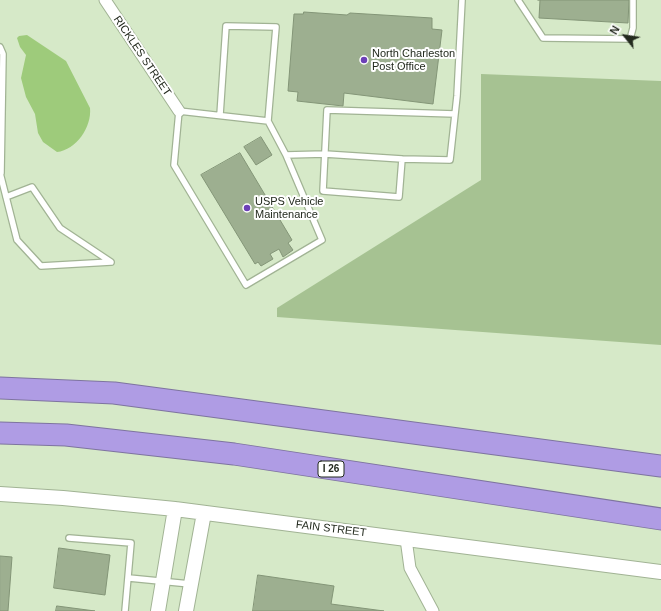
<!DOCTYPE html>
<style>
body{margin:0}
#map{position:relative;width:661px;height:611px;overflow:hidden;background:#d6e9c8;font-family:Helvetica,sans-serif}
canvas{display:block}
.north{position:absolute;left:605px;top:16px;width:40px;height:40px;-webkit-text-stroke:3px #fff;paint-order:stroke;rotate:300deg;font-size:11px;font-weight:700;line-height:16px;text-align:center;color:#232a1e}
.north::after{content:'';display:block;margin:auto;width:14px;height:18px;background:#232a1e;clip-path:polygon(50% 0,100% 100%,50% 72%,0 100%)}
</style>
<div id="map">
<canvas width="661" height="611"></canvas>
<div class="north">N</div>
</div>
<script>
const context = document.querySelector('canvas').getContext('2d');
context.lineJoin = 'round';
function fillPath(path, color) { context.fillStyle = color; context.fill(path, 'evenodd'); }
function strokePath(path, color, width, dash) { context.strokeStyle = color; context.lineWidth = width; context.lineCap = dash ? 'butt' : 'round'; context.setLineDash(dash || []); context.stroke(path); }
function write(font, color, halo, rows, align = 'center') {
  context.font = font + ' Helvetica,sans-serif'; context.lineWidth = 4; context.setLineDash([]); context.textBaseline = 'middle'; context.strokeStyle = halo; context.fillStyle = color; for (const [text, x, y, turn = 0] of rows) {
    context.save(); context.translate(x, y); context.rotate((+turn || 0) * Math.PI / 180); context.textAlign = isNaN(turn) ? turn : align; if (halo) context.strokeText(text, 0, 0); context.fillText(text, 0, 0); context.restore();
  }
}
const green = new Path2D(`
 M 481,74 L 661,81 L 661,345 L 277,317 L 277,308 L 481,180 Z`);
const water = new Path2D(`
 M 27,35 L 66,61 L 90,108 C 92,127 76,150 57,152 L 43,142 L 38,133 L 35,114 L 26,97 L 21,78 L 26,55 L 20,47 L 17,38 L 19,36 Z`);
const building = new Path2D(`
 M 538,0 L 629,0 L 628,23 L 539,18 L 540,0 Z
 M 304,12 L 347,15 L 350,13 L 432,18 L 432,29 L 442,30 L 433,104 L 344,93 L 343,106 L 297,101 L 298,92 L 288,91 L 294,14 L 303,14 Z
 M 261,137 L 272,155 L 256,165 L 244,147 Z
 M 240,153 L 292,240 L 288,243 L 293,250 L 283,257 L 279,249 L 270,254 L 273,259 L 261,266 L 258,262 L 255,264 L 201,175 Z
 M 59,548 L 110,555 L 105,595 L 54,588 Z
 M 0,556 L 12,557 L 8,611 L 0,611 Z
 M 258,575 L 334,586 L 331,604 L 384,611 L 253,611 Z
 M 57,606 L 95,611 L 56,611 Z`);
const service = new Path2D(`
 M 518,0 L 543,38 L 630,39 L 633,28 L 633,0
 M 0,47 L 3,54 L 1,173
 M 455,114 L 327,110 L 323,191 L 399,197 L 402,159 L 450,160 L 457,96 L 462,0
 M 220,115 L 226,26 L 276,27 L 268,121 L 286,155
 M 268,121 L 179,111 L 174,165 L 246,285 L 322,240 L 286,155 L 325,154 L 402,159
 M 0,173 L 17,240 L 41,266 L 111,262 L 60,228 L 32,187 L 6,197
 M 69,538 L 131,543 L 125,611
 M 129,578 L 190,584`);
const minor = new Path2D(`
 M 105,0 L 179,111
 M 406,539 L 410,568 L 433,611`);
const tertiary = new Path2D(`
 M 0,494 L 63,498 L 175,509 L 661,572
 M 158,611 L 175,509
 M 186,611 L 204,513`);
const motorway = new Path2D(`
 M 0,388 L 114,393 L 661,466
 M 0,433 L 66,435 L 234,454 L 661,519`);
const markers = [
 [364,60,4,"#6c3fb7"],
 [247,208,4,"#6c3fb7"]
];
const shields = [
 [331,469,26]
];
const shieldNames = [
 ["I 26",331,469]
];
const poiNames = [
 ["North Charleston",372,54],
 ["Post Office",372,67],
 ["USPS Vehicle",255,202],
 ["Maintenance",255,215]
];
const streetNames = [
 ["RICKLES STREET",142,56,56],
 ["FAIN STREET",331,529,7]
];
fillPath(green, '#a6c292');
fillPath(water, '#9ecb7b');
fillPath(building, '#9daf90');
strokePath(building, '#839577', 1);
strokePath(service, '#a1b394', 8);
strokePath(minor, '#a1b394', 13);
strokePath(tertiary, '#a1b394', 16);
strokePath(motorway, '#7e749f', 23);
strokePath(service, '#fff', 5.5);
strokePath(minor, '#fff', 11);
strokePath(tertiary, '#fff', 14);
strokePath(motorway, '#af9ce4', 21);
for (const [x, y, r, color] of markers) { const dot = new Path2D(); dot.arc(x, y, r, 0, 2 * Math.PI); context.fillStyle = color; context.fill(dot); strokePath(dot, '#fff', 1.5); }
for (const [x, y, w] of shields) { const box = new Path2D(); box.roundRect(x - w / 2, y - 8, w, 16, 3); context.fillStyle = '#fff'; context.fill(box); strokePath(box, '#232a1e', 1); }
write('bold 10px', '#232a1e', null, shieldNames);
write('11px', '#232a1e', '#fff', poiNames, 'left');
write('11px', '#232a1e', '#fff', streetNames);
</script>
